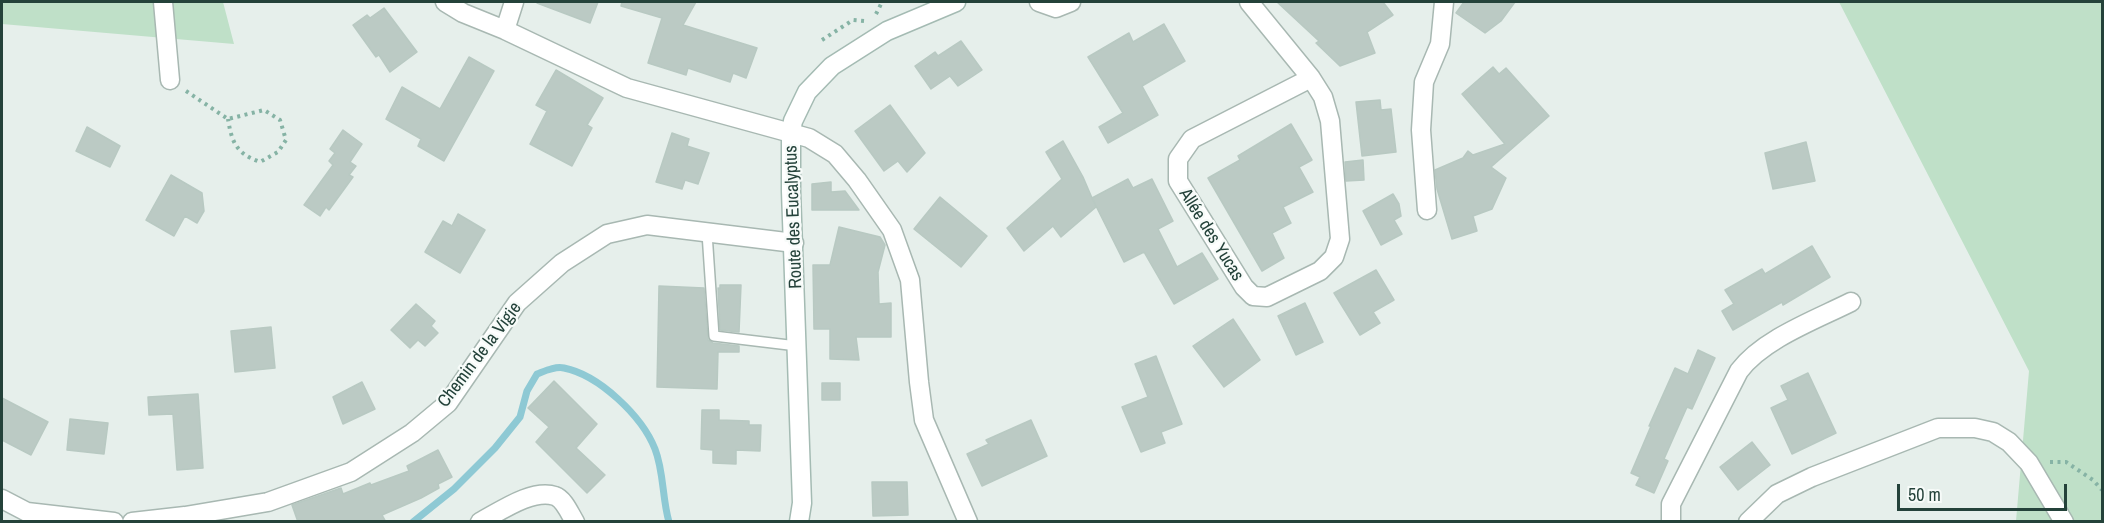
<!DOCTYPE html>
<meta charset="utf-8">
<style>
body{margin:0}
#map{position:relative;width:2104px;height:523px;overflow:hidden;background:#e6efeb;font-family:"Archivo Narrow",sans-serif}
canvas{display:block}
.frame{position:absolute;inset:0;border:3px solid #24423a;pointer-events:none}
.scale{position:absolute;left:1897px;top:484px;width:170px;height:27px;box-sizing:border-box;border:3px solid #24423a;border-top:0;padding-left:8px;font-size:18px;line-height:21px;white-space:nowrap;color:#24423a;-webkit-text-stroke:4px #f7fbf9;paint-order:stroke}
</style>
<div id="map">
<canvas width="2104" height="523"></canvas>
<div class="frame"></div>
<div class="scale">50 m</div>
</div>
<script>
const context = document.querySelector('canvas').getContext('2d');
context.lineJoin = 'round';
function fillPath(path, color) { context.fillStyle = color; context.fill(path, 'evenodd'); }
function strokePath(path, color, width, dash) { context.strokeStyle = color; context.lineWidth = width; context.lineCap = dash ? 'butt' : 'round'; context.setLineDash(dash || []); context.stroke(path); }
function write(font, color, halo, rows, align = 'center') {
  context.font = font + ' "Archivo Narrow",sans-serif'; context.lineWidth = 4.5; context.setLineDash([]); context.textBaseline = 'middle'; context.strokeStyle = halo; context.fillStyle = color; for (const [text, x, y, turn = 0] of rows) {
    context.save(); context.translate(x, y); context.rotate((+turn || 0) * Math.PI / 180); context.textAlign = isNaN(turn) ? turn : align; if (halo) context.strokeText(text, 0, 0); context.fillText(text, 0, 0); context.restore();
  }
}
const green = new Path2D(`
 M 2,2 L 223,2 L 234,44 L 2,24 Z
 M 1839,2 L 2102,2 L 2102,521 L 2016,521 L 2029,371 Z`);
const stream = new Path2D(`
 M 413,522 L 454,489 L 495,448 L 520,417 L 527,391 L 537,374 C 545,371 555,366 564,368 C 599,375 642,416 655,449 C 664,472 662,498 669,522`);
const building = new Path2D(`
 M 538,2 L 598,2 L 590,23 L 537,3 Z
 M 622,2 L 696,2 L 683,25 L 757,48 L 746,78 L 733,73 L 730,82 L 688,68 L 686,75 L 648,63 L 662,18 L 621,6 Z
 M 1277,2 L 1383,2 L 1393,15 L 1367,32 L 1375,53 L 1340,66 L 1316,43 L 1319,41 Z
 M 1464,2 L 1515,2 L 1501,21 L 1485,33 L 1456,13 Z
 M 384,8 L 417,52 L 390,72 L 379,55 L 376,57 L 353,25 L 367,15 L 370,18 Z
 M 1164,24 L 1185,61 L 1142,86 L 1158,115 L 1108,143 L 1099,127 L 1123,113 L 1088,57 L 1129,33 L 1133,42 Z
 M 961,41 L 982,70 L 958,86 L 950,76 L 931,89 L 915,66 L 935,52 L 938,56 Z
 M 469,57 L 494,71 L 444,161 L 418,146 L 421,139 L 386,119 L 402,87 L 440,109 Z
 M 1493,67 L 1499,74 L 1506,68 L 1549,116 L 1491,167 L 1506,178 L 1492,209 L 1473,216 L 1477,231 L 1452,239 L 1437,189 L 1435,170 L 1463,158 L 1468,151 L 1473,155 L 1505,144 L 1462,94 Z
 M 556,70 L 603,98 L 587,125 L 592,128 L 572,166 L 530,144 L 547,111 L 536,105 Z
 M 1380,100 L 1381,110 L 1391,109 L 1396,152 L 1362,156 L 1356,102 Z
 M 890,105 L 925,153 L 907,172 L 898,161 L 884,171 L 855,131 Z
 M 1291,124 L 1312,160 L 1299,167 L 1313,192 L 1283,207 L 1291,223 L 1272,233 L 1284,258 L 1262,271 L 1208,178 L 1240,160 L 1238,156 Z
 M 87,127 L 120,146 L 110,167 L 76,151 Z
 M 343,130 L 362,144 L 350,162 L 356,166 L 349,175 L 353,177 L 329,210 L 326,207 L 320,216 L 304,205 L 333,165 L 329,161 L 335,153 L 330,149 Z
 M 672,133 L 689,139 L 687,146 L 709,153 L 698,184 L 685,180 L 682,189 L 656,182 Z
 M 1063,141 L 1083,177 L 1092,198 L 1128,179 L 1133,188 L 1152,179 L 1173,221 L 1158,229 L 1177,267 L 1202,253 L 1218,279 L 1174,304 L 1144,252 L 1124,262 L 1092,198 L 1096,207 L 1061,237 L 1053,226 L 1024,251 L 1007,228 L 1062,179 L 1046,152 Z
 M 1806,142 L 1815,181 L 1773,189 L 1765,153 Z
 M 1363,160 L 1364,180 L 1346,181 L 1345,162 Z
 M 171,175 L 202,193 L 204,211 L 197,223 L 185,216 L 174,236 L 146,220 Z
 M 831,182 L 831,192 L 845,191 L 859,210 L 812,210 L 812,184 Z
 M 1393,194 L 1399,204 L 1401,216 L 1394,220 L 1402,234 L 1381,245 L 1363,211 Z
 M 940,197 L 987,236 L 961,267 L 914,229 Z
 M 458,214 L 485,230 L 460,273 L 425,252 L 443,221 L 452,226 Z
 M 839,227 L 880,237 L 885,245 L 878,272 L 879,304 L 891,303 L 891,337 L 856,337 L 859,360 L 830,359 L 830,329 L 814,329 L 813,265 L 830,265 Z
 M 1812,246 L 1830,277 L 1783,305 L 1782,302 L 1733,330 L 1722,311 L 1734,304 L 1725,290 L 1762,269 L 1765,274 Z
 M 1376,270 L 1394,300 L 1373,312 L 1380,323 L 1360,335 L 1334,293 Z
 M 720,285 L 741,285 L 739,332 L 720,330 L 718,288 L 720,289 Z
 M 659,286 L 704,288 L 708,340 L 713,343 L 739,346 L 739,352 L 718,352 L 717,389 L 657,387 Z
 M 1305,303 L 1323,342 L 1296,355 L 1278,316 Z
 M 416,304 L 435,321 L 431,326 L 438,333 L 425,346 L 418,340 L 410,348 L 391,330 Z
 M 1233,319 L 1260,360 L 1224,387 L 1193,346 Z
 M 271,327 L 275,368 L 235,372 L 231,331 Z
 M 1698,350 L 1715,358 L 1692,409 L 1687,407 L 1664,459 L 1668,461 L 1654,493 L 1636,485 L 1640,477 L 1631,473 L 1651,426 L 1649,426 L 1675,368 L 1688,374 Z
 M 1156,356 L 1182,424 L 1161,432 L 1165,443 L 1141,452 L 1122,407 L 1148,397 L 1135,364 Z
 M 1808,373 L 1836,433 L 1792,454 L 1771,408 L 1788,400 L 1781,386 Z
 M 554,381 L 597,424 L 576,448 L 605,475 L 587,493 L 536,442 L 549,427 L 528,408 Z
 M 362,382 L 375,409 L 343,424 L 333,397 Z
 M 822,383 L 840,383 L 840,400 L 822,400 Z
 M 198,394 L 203,468 L 177,470 L 173,414 L 149,415 L 148,397 Z
 M 2,398 L 48,422 L 31,455 L 2,440 Z
 M 702,410 L 719,410 L 719,420 L 749,421 L 749,425 L 761,425 L 760,451 L 736,450 L 736,464 L 713,463 L 713,450 L 701,449 Z
 M 70,419 L 108,423 L 104,454 L 67,450 Z
 M 1031,420 L 1047,456 L 982,486 L 967,454 L 989,444 L 986,440 Z
 M 1752,442 L 1770,465 L 1738,490 L 1720,467 Z
 M 438,450 L 452,477 L 438,484 L 439,488 L 421,498 L 382,515 L 386,522 L 298,522 L 292,505 L 341,488 L 343,494 L 370,483 L 371,485 L 409,471 L 407,466 Z
 M 872,482 L 907,482 L 908,515 L 873,516 Z`);
const path = new Path2D(`
 M 876,14 L 882,2
 M 822,40 L 853,20 L 864,21
 M 186,91 L 228,119 L 264,110 L 280,120 L 286,140 L 278,152 L 260,162 C 236,153 232,143 228,119
 M 2050,462 L 2066,462 L 2093,480 L 2102,490`);
const lane = new Path2D(`
 M 707,233 L 714,336 L 797,346`);
const street = new Path2D(`
 M 163,2 L 170,80
 M 445,2 L 463,13 L 505,30 L 627,88 L 809,138 L 835,154 L 857,180 L 892,230 L 910,280 L 919,382 L 924,420 L 968,522
 M 1039,2 L 1056,8 L 1071,2
 M 1249,2 L 1311,78 L 1323,97 L 1330,121 L 1340,239 L 1334,257 L 1320,271 L 1267,297 L 1253,296 L 1244,287 L 1178,181 L 1178,159 L 1192,139 L 1311,78
 M 505,30 L 514,2
 M 1427,210 L 1421,130 L 1424,82 L 1440,44 L 1444,2
 M 2,499 L 27,512 L 114,522
 M 132,522 L 185,516 L 268,502 L 351,472 L 412,433 L 448,403 L 517,303 L 562,263 L 607,234 L 647,225 L 794,243
 M 480,522 C 499,512 533,488 555,496 C 564,499 570,514 575,522
 M 1671,522 L 1671,504 L 1739,371 C 1763,339 1815,320 1851,302
 M 1748,522 L 1777,494 L 1812,477 L 1938,428 L 1975,428 L 1993,432 L 2009,442 L 2029,463 L 2064,522`);
const secondary = new Path2D(`
 M 799,522 L 802,503 L 791,191 L 791,132 L 793,121 L 807,92 L 832,66 L 887,31 L 956,2`);
const streetNames = [
 ["Route des Eucalyptus",794,217,-92],
 ["Allée des Yucas",1211,235,58],
 ["Chemin de la Vigie",480,355,-53]
];
fillPath(green, '#bfe0c8');
strokePath(stream, '#8ec9d4', 7);
fillPath(building, '#bbcac4');
strokePath(building, '#b8c9c2', 1.5);
strokePath(lane, '#a8b8b2', 12);
strokePath(street, '#a8b8b2', 21);
strokePath(secondary, '#a4bbb3', 21);
strokePath(path, '#86b3a5', 4, [3, 4.5]);
strokePath(lane, '#fff', 9);
strokePath(street, '#fff', 18);
strokePath(secondary, '#fff', 18);
write('18px', '#24423a', '#f7fbf9', streetNames);
</script>
